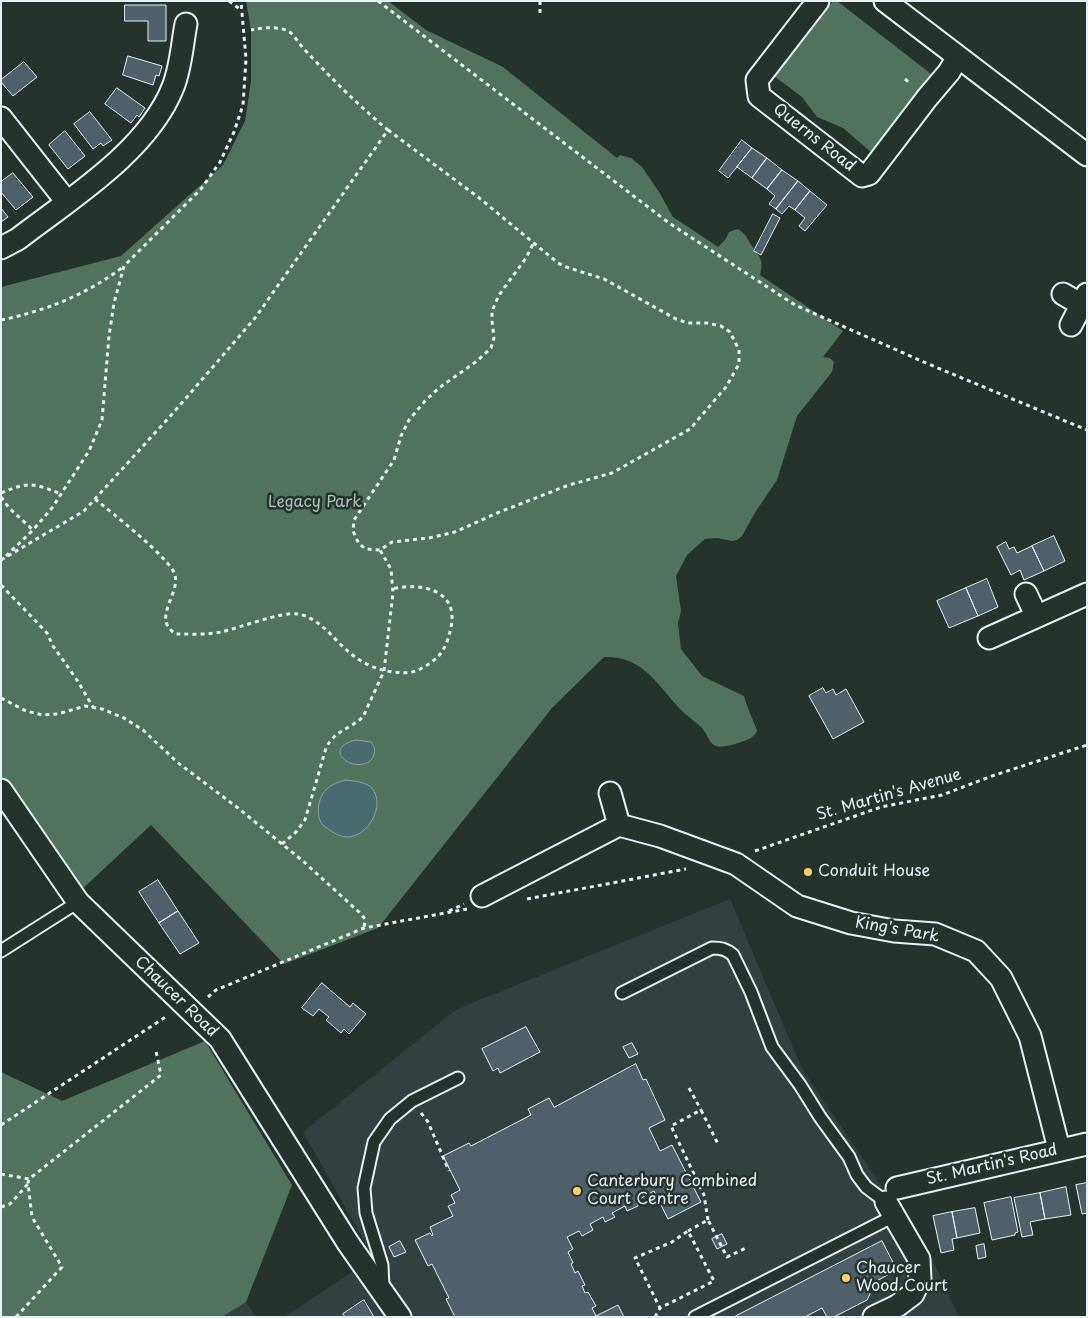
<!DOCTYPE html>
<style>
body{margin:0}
#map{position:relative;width:1088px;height:1318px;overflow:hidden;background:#26332d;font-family:"Playpen Sans",sans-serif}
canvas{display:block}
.frame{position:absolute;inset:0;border:2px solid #e8f1f8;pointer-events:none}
</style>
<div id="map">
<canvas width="1088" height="1318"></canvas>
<div class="frame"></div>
</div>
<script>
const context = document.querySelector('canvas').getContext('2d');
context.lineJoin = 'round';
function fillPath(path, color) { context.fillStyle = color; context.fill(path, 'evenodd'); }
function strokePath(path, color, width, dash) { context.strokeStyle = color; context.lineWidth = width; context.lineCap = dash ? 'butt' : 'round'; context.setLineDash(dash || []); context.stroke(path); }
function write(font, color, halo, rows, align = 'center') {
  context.font = font + ' "Playpen Sans",sans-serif'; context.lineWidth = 5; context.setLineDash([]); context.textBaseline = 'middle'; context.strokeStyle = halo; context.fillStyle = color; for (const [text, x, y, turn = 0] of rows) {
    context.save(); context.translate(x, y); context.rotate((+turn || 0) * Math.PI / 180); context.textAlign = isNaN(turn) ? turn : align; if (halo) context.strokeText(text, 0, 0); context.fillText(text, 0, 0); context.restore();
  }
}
const built = new Path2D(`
 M 730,899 L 802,1069 L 934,1263 L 959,1317 L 284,1317 L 374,1258 L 303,1132 L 457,1009 Z
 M 246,1302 L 256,1317 L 222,1317 Z`);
const green = new Path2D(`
 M 246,1 L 388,1 L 426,30 L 503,67 L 617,158 L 620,155 L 631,158 L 642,167 L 659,192 L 673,217 L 718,247 L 725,240 L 729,232 L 738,229 C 747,235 746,237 751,245 C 760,257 764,260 760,275 L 843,331 L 823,357 L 830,358 L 834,362 L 832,372 L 797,416 L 777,480 L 756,511 L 742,536 L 737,540 L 732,541 L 717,538 L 705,539 L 687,555 L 676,576 L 681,611 L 678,623 L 681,649 L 702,676 L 744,696 C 747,708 753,719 757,731 C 756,733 754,736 752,737 C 748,741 722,749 716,746 C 709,744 707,733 702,728 C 696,722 688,717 682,711 C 657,685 644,656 604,657 L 552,708 L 378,928 L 284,964 L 151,825 L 79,892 L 1,780 L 1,287 L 121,256 L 223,165 L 245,121 L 251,81 L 251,30 Z
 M 833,1 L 837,1 L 935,77 L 922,88 L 872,153 L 843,128 L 817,117 L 802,97 L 774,76 Z
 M 205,1041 L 292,1185 L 246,1302 L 222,1317 L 1,1317 L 1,1072 L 62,1101 Z`);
const water = new Path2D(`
 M 356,740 L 371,742 C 375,747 376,751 373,757 C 361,778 316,750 356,740 Z
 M 346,780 C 354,781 366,782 372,788 C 386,806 368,837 347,837 C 339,837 329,830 323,825 C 315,817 318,797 326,790 C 331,784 339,782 346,780 Z`);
const building = new Path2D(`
 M 125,5 L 166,5 L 166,41 L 148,41 L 148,21 L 125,21 Z
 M 128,56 L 162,66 L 159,76 L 156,75 L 153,85 L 123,75 Z
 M 24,62 L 37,77 L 13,96 L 1,82 L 1,80 Z
 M 117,88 L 145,108 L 139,117 L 137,115 L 131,123 L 105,104 Z
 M 90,112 L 112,140 L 103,146 L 101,143 L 93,149 L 74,124 Z
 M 65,131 L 85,156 L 68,169 L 49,145 Z
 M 742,140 L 752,148 L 728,178 L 719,171 Z
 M 752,148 L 767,158 L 752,178 L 737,167 Z
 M 767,158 L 782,170 L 767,189 L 752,178 Z
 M 782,170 L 798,181 L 776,209 L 769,204 L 775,196 L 767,189 Z
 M 13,173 L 33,197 L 16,210 L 1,192 L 1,182 Z
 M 798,181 L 810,191 L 795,210 L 789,206 L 782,214 L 776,209 Z
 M 810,191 L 827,205 L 805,231 L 799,226 L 805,218 L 795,210 Z
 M 1,208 L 8,217 L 1,222 Z
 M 773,214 L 780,218 L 761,255 L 754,251 Z
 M 1054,536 L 1065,561 L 1044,571 L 1032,546 Z
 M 1006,542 L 1009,549 L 1014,547 L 1017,553 L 1032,546 L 1044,571 L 1024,580 L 1020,570 L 1011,575 L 997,547 Z
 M 987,579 L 998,607 L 978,616 L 966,588 Z
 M 966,588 L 978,616 L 949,628 L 937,601 Z
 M 823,688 L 826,693 L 833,689 L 836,695 L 846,689 L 864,722 L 833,739 L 809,696 Z
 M 158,880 L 178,911 L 159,923 L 139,892 Z
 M 178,911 L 199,943 L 180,954 L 159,923 Z
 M 322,983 L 350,1007 L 353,1003 L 366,1014 L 349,1034 L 344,1029 L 341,1033 L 326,1020 L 329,1017 L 319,1009 L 313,1016 L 302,1008 Z
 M 526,1027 L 540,1052 L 500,1073 L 498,1068 L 493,1071 L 482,1049 Z
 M 632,1043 L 638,1054 L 629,1058 L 623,1047 Z
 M 636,1064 L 643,1080 L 646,1079 L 665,1120 L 649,1128 L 660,1151 L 672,1145 L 701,1202 L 668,1219 L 654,1191 L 636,1201 L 638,1206 L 627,1211 L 625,1206 L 612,1213 L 615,1217 L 605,1222 L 603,1217 L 590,1224 L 593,1230 L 582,1236 L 579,1231 L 567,1237 L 573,1249 L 568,1252 L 573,1263 L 571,1264 L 575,1273 L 578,1271 L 585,1285 L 582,1286 L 585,1293 L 588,1292 L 596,1306 L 592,1308 L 596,1316 L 618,1305 L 624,1317 L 455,1317 L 446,1299 L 449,1298 L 432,1264 L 428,1266 L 415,1240 L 430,1233 L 432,1236 L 433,1235 L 430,1227 L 453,1216 L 448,1206 L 455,1203 L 451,1195 L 460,1190 L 443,1156 L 469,1143 L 471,1146 L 531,1115 L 528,1109 L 549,1098 L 554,1107 Z
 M 1087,1183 L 1087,1213 L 1082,1214 L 1076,1185 Z
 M 1066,1187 L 1071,1215 L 1045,1219 L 1040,1193 Z
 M 1040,1193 L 1045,1219 L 1030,1222 L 1033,1235 L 1022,1237 L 1014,1198 Z
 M 1011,1197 L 1018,1232 L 1015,1233 L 1015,1235 L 992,1240 L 984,1203 Z
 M 975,1208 L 980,1233 L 957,1238 L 952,1212 Z
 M 952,1212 L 957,1238 L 952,1239 L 954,1250 L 941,1253 L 933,1216 Z
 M 722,1234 L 727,1244 L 717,1249 L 712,1239 Z
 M 400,1241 L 406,1252 L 394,1257 L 389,1247 Z
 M 882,1241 L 897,1270 L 867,1286 L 870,1294 L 867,1300 L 834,1317 L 827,1317 L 822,1308 L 805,1317 L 734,1317 Z
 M 984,1244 L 986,1257 L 978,1259 L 976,1246 Z
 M 364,1300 L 374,1317 L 345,1317 L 343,1314 Z`);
const path = new Path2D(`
 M 229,1 L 241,10
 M 378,1 L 669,223 L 795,305 L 926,363 L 1087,430
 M 540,1 L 540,14
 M 905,79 L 911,84
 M 388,130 L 478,197 L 558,263 L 566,267 L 604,279 L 676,319 L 688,323 L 707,323 L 721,326 L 730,332 L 739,350 L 739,364 L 726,387 L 690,429 L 612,473 L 569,485 L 497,513 L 455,532 L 429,538 L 392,542 L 380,550 L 366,549 L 359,544 L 353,531 L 354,520 L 394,460 L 401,436 L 409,420 L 425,401 L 439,388 L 477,361 L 491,348 L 494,338 L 492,321 L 492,311 L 499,295 L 526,258 L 534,242
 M 1,320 C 46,311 87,294 123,267
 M 1,493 C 30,481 33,483 61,494
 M 1,497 L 9,508 L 33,530
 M 95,499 C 111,512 171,559 175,575 C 180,595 151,619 176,634 C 190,634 207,635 221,632 C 240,628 282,611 298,614 C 320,618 333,639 349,652 C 361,663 377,670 393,672 C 404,673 412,674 422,668 C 441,658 447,647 451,627 C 459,590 421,582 392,589
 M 6,556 L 33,530 L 52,508 L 89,451 L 102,420 L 109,336 L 114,303 L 124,266 L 201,189 L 220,162 L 234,132 L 243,105 L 246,59 L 241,1
 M 1,560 L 84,511 L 174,412 L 255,318 L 388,130 C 358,105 331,78 304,49 C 298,43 294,33 286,30 C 274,26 262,28 251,30
 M 1,585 L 47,633 L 53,646 L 77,680 L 93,707
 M 1,698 L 26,711 L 43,715 L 58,714 L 85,706 L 102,709 L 124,718 L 143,730 L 177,762 L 238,808 L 304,862 L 360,913 L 365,919 L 364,928
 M 282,844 L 296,832 L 305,820 L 326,748 C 336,729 349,730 363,717 L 384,671 L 393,593 L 391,569 L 380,550
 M 755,851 L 881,807 L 942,795 L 992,776 L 1087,745
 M 527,899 L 686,869
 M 449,911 L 464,904
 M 208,997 L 216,990 L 364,928 L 467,909
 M 689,1088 L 701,1110
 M 421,1113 L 428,1122 L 449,1171
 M 1,1125 L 167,1016
 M 1,1174 L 29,1179 L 161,1075 L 156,1051
 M 1,1207 L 10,1204 L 28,1184
 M 708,1220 L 704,1195 L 671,1126 L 701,1110 L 718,1144
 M 688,1231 L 708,1220 L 727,1257 L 748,1247
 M 16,1317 L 62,1267 L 32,1217 L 28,1183 L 29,1179
 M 655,1317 L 660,1308 L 714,1281 L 688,1231 L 672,1242 L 635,1258 L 660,1308`);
const lane = new Path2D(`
 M 1,951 L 78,902
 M 622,993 L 712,948 C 721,948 726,949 733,955 L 751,992 L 772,1047 L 800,1085 L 820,1117 L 849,1157 L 857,1175 L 866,1187 L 886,1202 L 888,1199
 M 383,1288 L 382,1265 L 366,1213 L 364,1188 L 374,1142 L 390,1119 L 412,1101 L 458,1078
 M 695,1317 L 894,1216`);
const street = new Path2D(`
 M 818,1 L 757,80 L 759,96 L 862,176 L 869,174 L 927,98 L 949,72 L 958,57
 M 885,1 L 1087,155
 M 1,118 L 67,202
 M 1,248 L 18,239 C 70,199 148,151 173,87 C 181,67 182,45 186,24
 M 1063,294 L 1087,308
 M 1071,325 L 1087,294
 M 1026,594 L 1036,615
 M 989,638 L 1087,594
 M 1,790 L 78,902 L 220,1039 L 348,1243 L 400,1317
 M 610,793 L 619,825
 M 482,896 L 619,825 L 660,836 L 736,864 L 797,906 L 851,923 L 894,931 L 935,934 L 976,951 L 1001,978 L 1030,1036 L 1059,1149
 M 897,1188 L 1087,1144
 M 874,1317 L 897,1306 L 913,1294 L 920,1279 L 919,1259 L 886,1202`);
const markers = [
 [808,872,5,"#ffd166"],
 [577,1191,5,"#ffd166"],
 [846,1278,5,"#ffd166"]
];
const streetNames = [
 ["Querns Road",814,138,38],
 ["St. Martin's Avenue",889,795,-16],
 ["King's Park",897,930,10],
 ["Chaucer Road",176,997,44],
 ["St. Martin's Road",992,1165,-13]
];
const parkNames = [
 ["Legacy Park",315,503]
];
const poiNames = [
 ["Conduit House",818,872],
 ["Canterbury Combined",587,1182],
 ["Court Centre",587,1200],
 ["Chaucer",856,1269],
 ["Wood Court",856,1287]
];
fillPath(built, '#324040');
fillPath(green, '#51725c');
fillPath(water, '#496b70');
strokePath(water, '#89a1a6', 1);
fillPath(building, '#4f606b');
strokePath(building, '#e8f1f8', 1);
strokePath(lane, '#e8f1f8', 15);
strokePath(street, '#e8f1f8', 25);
strokePath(path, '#e8f1f8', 3, [4, 4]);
strokePath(lane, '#26332d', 11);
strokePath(street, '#26332d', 21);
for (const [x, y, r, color] of markers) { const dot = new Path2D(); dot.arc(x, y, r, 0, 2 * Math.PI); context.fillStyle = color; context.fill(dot); strokePath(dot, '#26332d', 2); }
write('16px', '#e8f1f8', '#26332d', streetNames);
write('16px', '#acbeba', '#26332d', parkNames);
write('16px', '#e8f1f8', '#26332d', poiNames, 'left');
</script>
